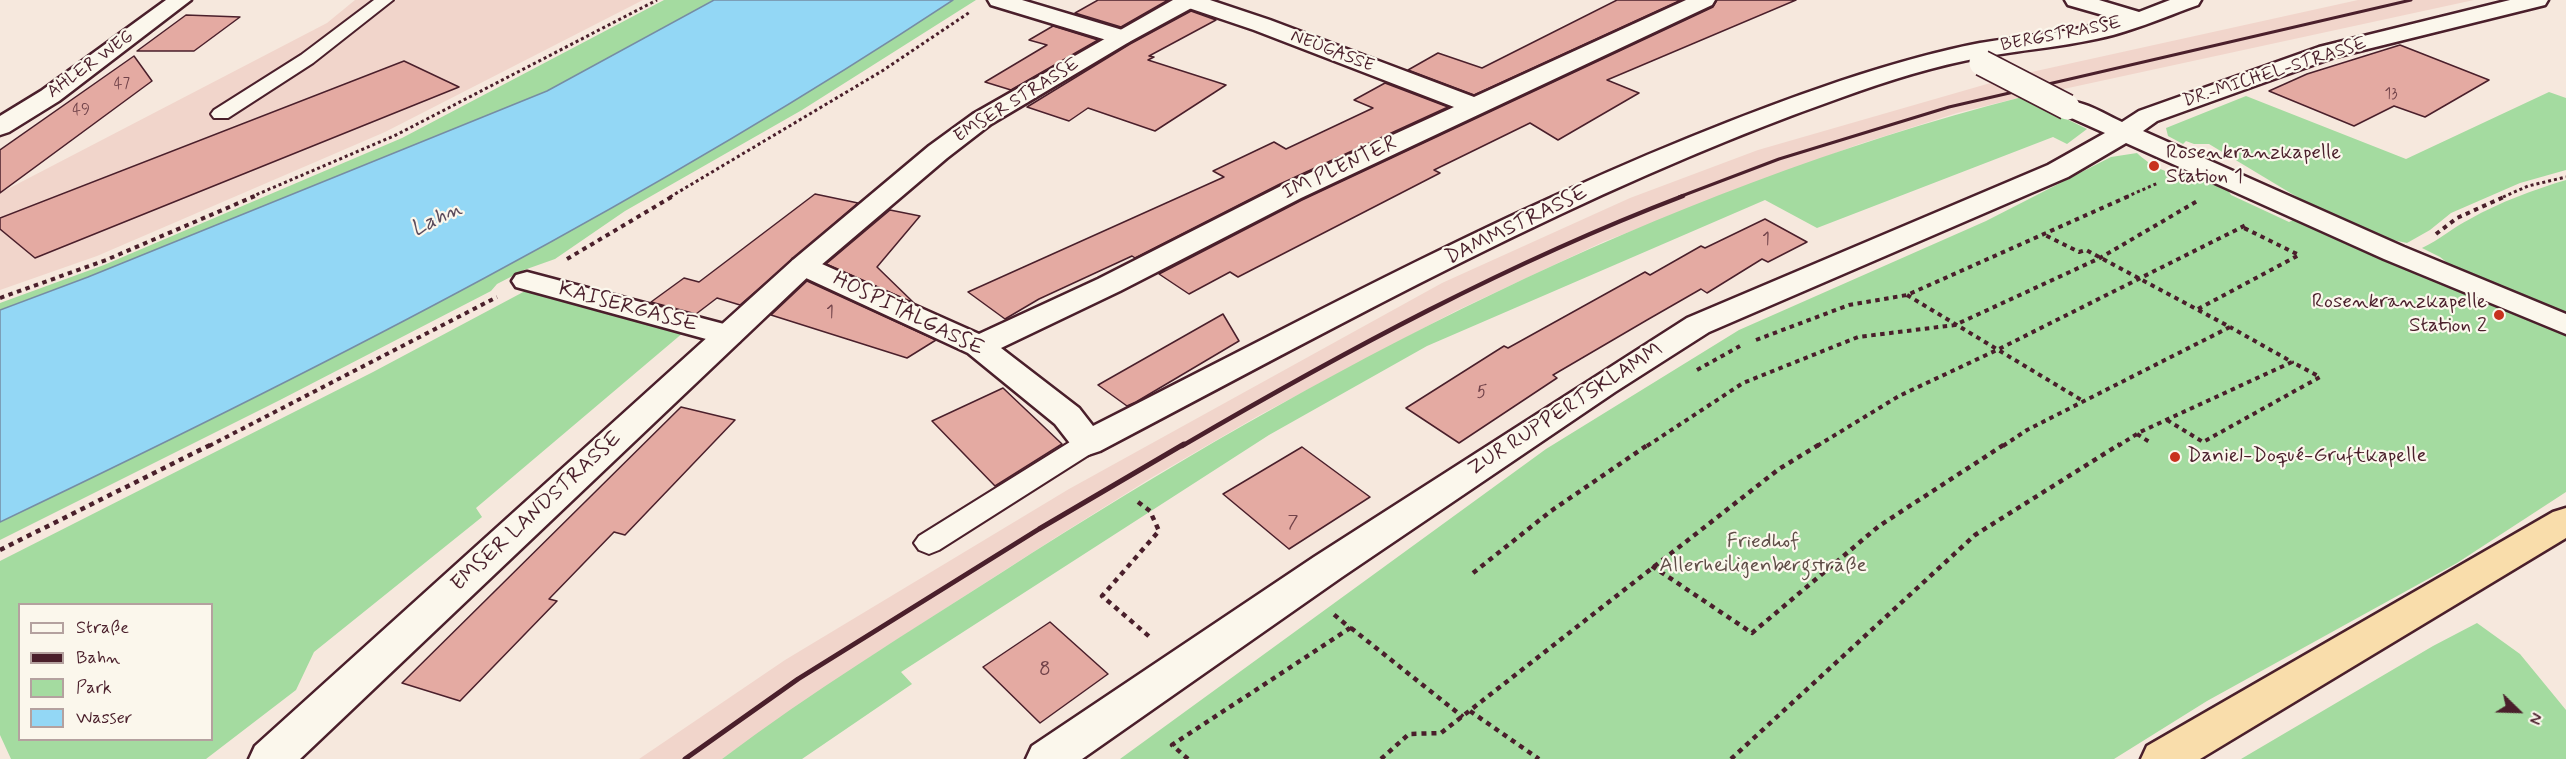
<!DOCTYPE html>
<meta charset="utf-8">
<style>
body{margin:0}
#map{position:relative;width:2566px;height:759px;overflow:hidden;background:#f6e8dd;font-family:Mynerve,sans-serif}
canvas{display:block}
.legend{position:absolute;left:18px;top:603px;width:195px;height:138px;box-sizing:border-box;background:#fbf7ec;border:2px solid #b4a19f;margin:0;padding:8px 10px;list-style:none;font-size:18px;color:#4a1f2b}
.legend li{display:flex;align-items:center;gap:12px;height:30px}
.legend b{width:30px;border:2px solid #b4a19f}
.north{position:absolute;left:2488px;top:681px;width:60px;height:60px;-webkit-text-stroke:4px #fbf7ec;paint-order:stroke;rotate:113deg;font-size:16px;font-weight:700;line-height:24px;text-align:center;color:#4a1f2b}
.north::after{content:'';display:block;margin:auto;width:21px;height:27px;background:#4a1f2b;clip-path:polygon(50% 0,100% 100%,50% 72%,0 100%)}
</style>
<div id="map">
<canvas width="2566" height="759"></canvas>
<ul class="legend">
<li><b style="height:8px;background:#fbf7ec"></b>Straße</li>
<li><b style="height:8px;background:#4a1f2b"></b>Bahn</li>
<li><b style="height:16px;background:#a4dba0"></b>Park</li>
<li><b style="height:16px;background:#93d7f5"></b>Wasser</li>
</ul>
<div class="north">N</div>
</div>
<script>
const context = document.querySelector('canvas').getContext('2d');
context.lineJoin = 'round';
function fillPath(path, color) { context.fillStyle = color; context.fill(path, 'evenodd'); }
function strokePath(path, color, width, dash) { context.strokeStyle = color; context.lineWidth = width; context.lineCap = dash ? 'butt' : 'round'; context.setLineDash(dash || []); context.stroke(path); }
function write(font, color, halo, rows, align = 'center') {
  context.font = font + ' Mynerve,sans-serif'; context.lineWidth = 4.5; context.setLineDash([]); context.textBaseline = 'middle'; context.strokeStyle = halo; context.fillStyle = color; for (const [text, x, y, turn = 0] of rows) {
    context.save(); context.translate(x, y); context.rotate((+turn || 0) * Math.PI / 180); context.textAlign = isNaN(turn) ? turn : align; if (halo) context.strokeText(text, 0, 0); context.fillText(text, 0, 0); context.restore();
  }
}
const built = new Path2D(`
 M 355,0 L 643,0 L 385,132 L 97,256 L 0,290 L 0,193 L 327,23 Z
 M 2358,0 L 2474,0 L 2059,90 L 2027,73 Z
 M 1994,82 L 2022,97 L 1957,113 L 1857,145 L 1603,242 L 1456,311 L 1258,416 L 1151,478 L 1055,538 L 876,653 L 722,759 L 639,759 L 785,660 L 1069,489 L 1442,283 L 1630,198 L 1758,150 Z`);
const green = new Path2D(`
 M 664,0 L 714,0 L 547,91 L 88,277 L 0,310 L 0,303 L 104,265 L 402,138 Z
 M 953,0 L 976,0 L 802,110 L 625,211 L 555,259 L 524,270 L 497,284 L 491,291 L 280,400 L 0,540 L 0,522 C 327,366 650,200 953,0 Z
 M 2549,92 L 2566,98 L 2566,170 L 2520,183 L 2451,213 L 2430,230 L 2407,243 L 2374,236 L 2317,209 L 2209,144 L 2194,144 L 2186,141 L 2183,144 L 2168,136 L 2166,128 L 2246,96 L 2406,159 Z
 M 2022,97 L 2087,129 L 2067,144 L 2053,137 L 1817,228 L 1765,200 L 1427,346 L 1269,435 L 901,672 L 912,684 L 802,759 L 722,759 C 812,691 909,632 1004,571 C 1320,368 1656,191 2022,97 Z
 M 2137,153 C 2153,168 2162,169 2181,178 L 2195,172 L 2224,184 L 2231,195 L 2289,222 L 2295,219 L 2566,334 L 2566,492 L 2457,563 L 2207,701 L 2114,759 L 1120,759 L 1546,449 L 1739,330 L 1986,221 L 2111,157 Z
 M 2566,180 L 2566,314 L 2456,270 L 2440,257 L 2422,248 C 2441,239 2452,228 2470,219 C 2500,202 2533,190 2566,180 Z
 M 527,290 L 684,332 L 476,508 L 482,517 L 314,652 L 296,690 L 206,759 L 11,759 L 0,735 L 0,561 L 373,372 ZM 20,604 L 212,604 L 212,740 L 20,740 Z
 M 2477,623 L 2520,654 L 2566,710 L 2566,759 L 2241,759 L 2433,646 Z`);
const water = new Path2D(`
 M 714,0 L 953,0 C 650,200 327,366 0,522 L 0,310 L 88,277 L 547,91 Z`);
const building = new Path2D(`
 M 1098,0 L 1168,0 L 1121,27 L 1075,13 Z
 M 1617,0 L 1681,0 L 1474,95 L 1408,70 L 1438,53 L 1482,68 Z
 M 1717,0 L 1796,0 L 1607,80 L 1639,93 L 1558,140 L 1530,123 L 1434,170 L 1440,173 L 1238,277 L 1230,272 L 1189,294 L 1159,274 L 1302,200 L 1713,7 Z
 M 1191,11 L 1216,20 L 1149,56 L 1154,57 L 1148,60 L 1226,85 L 1155,131 L 1088,108 L 1069,121 L 1027,107 L 1130,44 Z
 M 186,15 L 240,17 L 194,51 L 137,51 Z
 M 1053,26 L 1098,40 L 1011,90 L 985,82 L 1047,45 L 1029,40 Z
 M 2400,45 L 2489,80 L 2425,117 L 2394,106 L 2354,126 L 2269,91 L 2307,74 Z
 M 134,56 L 152,81 L 0,193 L 0,150 Z
 M 404,61 L 459,87 L 35,258 L 0,229 L 0,218 Z
 M 1385,83 L 1448,107 L 1280,184 L 1135,258 L 1132,256 L 1039,299 L 1005,319 L 968,292 L 1224,177 L 1213,171 L 1274,142 L 1286,149 L 1373,108 L 1354,100 Z
 M 815,194 L 858,203 L 740,305 L 717,298 L 696,314 L 651,302 L 684,278 L 699,282 Z
 M 890,210 L 920,216 L 877,267 L 914,303 L 826,264 Z
 M 1765,219 L 1807,242 L 1768,262 L 1762,259 L 1707,293 L 1701,289 L 1647,320 L 1553,375 L 1557,378 L 1459,443 L 1406,408 L 1504,346 L 1508,348 L 1645,272 L 1650,275 L 1701,246 L 1705,248 Z
 M 807,281 L 936,340 L 907,358 L 771,315 Z
 M 1223,314 L 1239,341 L 1136,402 L 1127,406 L 1098,385 Z
 M 1003,388 L 1062,444 L 995,486 L 932,421 Z
 M 681,407 L 735,420 L 625,535 L 614,532 L 549,599 L 557,601 L 460,701 L 402,683 Z
 M 1302,447 L 1370,497 L 1289,549 L 1223,494 Z
 M 1050,622 L 1108,674 L 1040,723 L 983,667 Z`);
const pathFar2 = new Path2D(`
 M 251,197 L 396,135 L 657,0
 M 670,197 L 882,71 L 970,12
 M 2126,197 L 2158,183
 M 2503,197 L 2528,186 L 2566,177`);
const pathFar1 = new Path2D(`
 M 2436,234 L 2457,218 L 2506,196
 M 567,259 L 673,196
 M 1907,295 L 2083,401
 M 0,298 L 106,260 L 255,196
 M 2198,309 L 2299,255 L 2242,227
 M 1756,340 L 1849,305 L 1907,295 L 2129,196
 M 1697,370 L 1740,346
 M 2167,420 L 2203,442 L 2320,377 L 2292,362
 M 2137,434 L 2151,443
 M 209,446 L 497,297
 M 1647,446 L 1743,383 L 1858,337 L 1955,325 L 2100,258 L 2199,200
 M 1817,446 L 1899,396 L 1999,349 L 2248,224
 M 2003,446 L 2027,430 L 2230,327 L 2086,250 L 2079,252 L 2045,235
 M 2118,446 L 2140,432 L 2292,362 L 2230,327`);
const path = new Path2D(`
 M 1138,502 L 1150,511 L 1159,531 L 1102,596 L 1151,638
 M 0,550 L 212,444
 M 1652,566 L 1752,633 L 1879,526 L 2005,444
 M 1473,573 L 1551,511 L 1649,444
 M 1351,628 L 1463,717
 M 1470,711 L 1539,759
 M 1188,759 L 1172,745 L 1350,628 L 1331,612
 M 1381,759 L 1409,734 L 1441,733 L 1779,469 L 1820,444
 M 1731,759 L 1975,535 L 2120,444`);
const service = new Path2D(`
 M 374,0 L 393,0 L 313,63 L 228,118 L 214,118 L 211,114 L 214,110 L 301,55 Z
 M 1088,434 L 1098,437 L 1101,443 L 1098,449 L 939,550 L 929,554 L 919,550 L 914,543 L 919,536 L 1078,437 Z`);
const minor = new Path2D(`
 M 166,0 L 191,0 L 59,101 L 9,132 L 0,135 L 0,116 L 41,91 Z
 M 988,0 L 1022,0 L 1129,32 L 1132,37 L 1129,42 L 1121,44 L 1113,42 L 991,5 Z
 M 1177,0 L 1210,0 L 1270,20 L 1474,97 L 1686,0 L 1715,0 L 1712,5 L 1301,198 L 1120,291 L 1001,348 L 1079,408 L 1093,426 C 1338,302 1580,169 1840,81 C 1886,66 1933,52 1980,43 C 2026,35 2072,33 2117,19 L 2068,5 L 2065,0 L 2099,0 L 2139,12 L 2170,0 L 2201,0 L 2198,5 C 2170,15 2142,27 2113,35 C 2071,46 2027,49 1983,57 C 1934,66 1886,81 1840,98 C 1582,189 1342,324 1100,451 L 1088,455 L 1076,451 L 1055,424 L 968,353 L 793,272 L 788,266 L 793,260 L 803,257 L 813,260 L 979,334 L 1098,279 L 1281,186 L 1454,107 L 1254,30 L 1180,5 Z
 M 2510,0 L 2548,0 L 2545,5 L 2335,57 L 2157,121 L 2143,131 L 2404,247 L 2566,314 L 2566,334 L 2384,259 L 2126,143 L 2068,177 L 1709,332 L 1615,392 L 1342,577 L 1082,759 L 1026,759 L 1032,746 L 1314,557 L 1687,318 L 2048,165 L 2105,133 L 2058,112 L 2054,107 L 2058,102 C 2079,97 2104,114 2122,122 L 2139,111 L 2319,47 Z
 M 527,272 L 739,328 L 744,335 L 739,342 L 728,345 L 516,287 L 512,281 L 516,275 Z`);
const tertiary = new Path2D(`
 M 1173,0 L 1200,0 L 1197,5 L 1129,42 L 991,124 L 947,158 L 813,272 L 300,759 L 249,759 L 255,746 L 793,260 L 929,146 L 973,114 Z`);
const trunk = new Path2D(`
 M 2566,508 L 2566,538 L 2200,759 L 2141,759 L 2147,746 L 2553,512 Z`);
const railFar2 = new Path2D(`
 M 1679,197 L 1779,159 L 1949,107 L 2411,0`);
const railFar1 = new Path2D(`
 M 1182,446 C 1343,352 1508,263 1683,196`);
const rail = new Path2D(`
 M 685,759 L 798,679 L 1039,529 L 1184,444`);
const minorBridge = new Path2D(`
 M 1982,63 L 2067,107`);
const markers = [
 [2154,166,6,"#c8321e"],
 [2499,315,6,"#c8321e"],
 [2175,457,6,"#c8321e"]
];
const farNumbernames = [
 ["47",122,85],
 ["13",2391,95],
 ["49",81,111]
];
const farStreetnames = [
 ["BERGSTRASSE",2061,35,-11],
 ["NEUGASSE",1332,52,21],
 ["AHLER WEG",91,65,-36],
 ["DR.-MICHEL-STRASSE",2275,73,-18],
 ["EMSER STRASSE",1017,101,-32]
];
const numberNames = [
 ["1",1766,240],
 ["1",830,313],
 ["5",1482,393],
 ["7",1293,523]
];
const poiNames = [
 ["Rosenkranzkapelle",2166,154],
 ["Station 1",2166,178],
 ["Rosenkranzkapelle",2487,303,"right"],
 ["Station 2",2487,327,"right"],
 ["Daniel-Doqué-Gruftkapelle",2187,457]
];
const streetNames = [
 ["IM PLENTER",1340,169,-25],
 ["DAMMSTRASSE",1517,226,-26],
 ["KAISERGASSE",628,308,15],
 ["HOSPITALGASSE",908,315,26],
 ["ZUR RUPPERTSKLAMM",1566,410,-33],
 ["EMSER LANDSTRASSE",537,512,-43]
];
const parkNames = [
 ["Friedhof",1763,543],
 ["Allerheiligenbergstraße",1763,567]
];
const nearNumbernames = [
 ["8",1045,671]
];
const waterNames = [
 ["Lahn",437,220,-26]
];
fillPath(built, '#f1d5cb');
fillPath(green, '#a4dba0');
fillPath(water, '#93d7f5');
strokePath(water, '#768da4', 1.5);
fillPath(building, '#e4aaa2');
strokePath(building, '#4a1f2b', 1.5);
strokePath(service, '#4a1f2b', 4);
strokePath(minor, '#4a1f2b', 5);
strokePath(tertiary, '#4a1f2b', 5);
strokePath(trunk, '#4a1f2b', 5);
strokePath(pathFar2, '#4a1f2b', 3, [3, 3]);
strokePath(pathFar1, '#4a1f2b', 4, [4.5, 4.5]);
strokePath(path, '#4a1f2b', 4.5, [5, 5]);
fillPath(service, '#fbf7ec');
fillPath(minor, '#fbf7ec');
fillPath(tertiary, '#fbf7ec');
fillPath(trunk, '#f9ddab');
strokePath(railFar2, '#4a1f2b', 3);
strokePath(railFar1, '#4a1f2b', 4.5);
strokePath(rail, '#4a1f2b', 5);
strokePath(minorBridge, '#4a1f2b', 28, []);
strokePath(minorBridge, '#fbf7ec', 25);
for (const [x, y, r, color] of markers) { const dot = new Path2D(); dot.arc(x, y, r, 0, 2 * Math.PI); context.fillStyle = color; context.fill(dot); strokePath(dot, '#fbf7ec', 2); }
write('15px', '#704249', null, farNumbernames);
write('18px', '#4a1f2b', '#fbf7ec', farStreetnames);
write('18px', '#704249', null, numberNames);
write('21px', '#4a1f2b', '#fbf7ec', poiNames, 'left');
write('21px', '#4a1f2b', '#fbf7ec', streetNames);
write('21px', '#604e48', '#fbf7ec', parkNames);
write('21px', '#704249', null, nearNumbernames);
write('italic 22px', '#5c4d5e', '#fbf7ec', waterNames);
</script>
